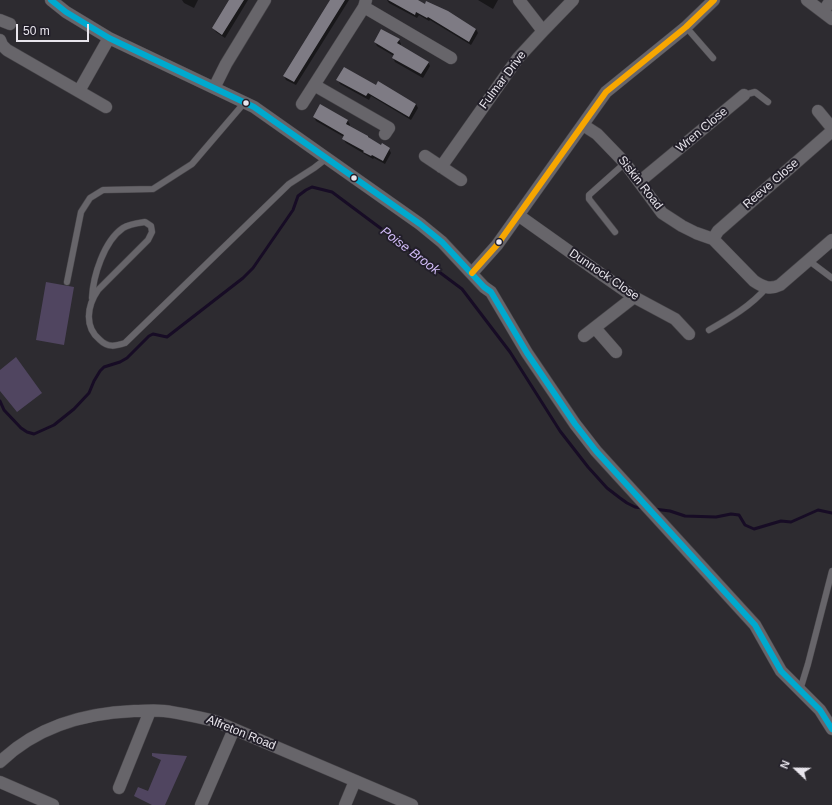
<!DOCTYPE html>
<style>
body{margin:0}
#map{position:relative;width:832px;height:805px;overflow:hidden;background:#2d2b30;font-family:Helvetica,sans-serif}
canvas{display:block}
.north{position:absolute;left:776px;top:749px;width:40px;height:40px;-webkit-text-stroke:3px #221f29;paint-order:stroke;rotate:292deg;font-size:11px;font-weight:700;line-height:16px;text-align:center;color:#e8e5ec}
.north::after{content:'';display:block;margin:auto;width:14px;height:18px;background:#e8e5ec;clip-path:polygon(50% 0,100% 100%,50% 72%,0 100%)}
.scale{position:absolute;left:16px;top:24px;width:73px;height:18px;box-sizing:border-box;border:2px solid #e8e5ec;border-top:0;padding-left:5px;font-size:12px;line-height:14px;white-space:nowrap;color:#e8e5ec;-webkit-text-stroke:3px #221f29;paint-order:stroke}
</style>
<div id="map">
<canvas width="832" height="805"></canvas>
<div class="north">N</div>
<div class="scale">50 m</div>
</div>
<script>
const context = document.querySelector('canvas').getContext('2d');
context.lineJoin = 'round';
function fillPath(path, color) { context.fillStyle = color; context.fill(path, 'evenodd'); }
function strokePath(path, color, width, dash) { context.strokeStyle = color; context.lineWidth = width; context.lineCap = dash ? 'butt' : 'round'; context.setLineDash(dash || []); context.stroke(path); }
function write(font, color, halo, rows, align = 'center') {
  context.font = font + ' Helvetica,sans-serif'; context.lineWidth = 4; context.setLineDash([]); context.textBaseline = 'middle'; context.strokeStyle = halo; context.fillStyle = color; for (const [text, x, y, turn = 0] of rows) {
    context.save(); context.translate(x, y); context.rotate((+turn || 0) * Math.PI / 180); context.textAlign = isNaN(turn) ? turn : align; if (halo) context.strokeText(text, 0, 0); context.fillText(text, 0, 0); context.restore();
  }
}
const green = new Path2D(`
 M 46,282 L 74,287 L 64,345 L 36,340 Z
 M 16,357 L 42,393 L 17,412 L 0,391 L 0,370 Z
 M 152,753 L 187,756 L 165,805 L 152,805 L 134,796 L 138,787 L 148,791 L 161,760 L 152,756 Z`);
const shadow = new Path2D(`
 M 182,0 L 198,0 L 194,8 L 184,3 Z
 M 230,0 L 248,0 L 225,38 L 216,32 L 213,28 Z
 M 332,0 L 349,0 L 296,85 L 286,80 L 284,76 Z
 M 387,0 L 416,0 L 476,29 L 478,33 L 471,45 L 430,20 L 429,21 L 419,15 L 417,18 L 389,3 Z
 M 478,0 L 498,0 L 493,9 Z
 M 399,40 L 401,44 L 400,46 L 428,62 L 430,66 L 423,78 L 395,62 L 393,58 L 394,56 L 377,46 L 375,42 Z
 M 338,80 L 376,86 L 416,104 L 418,108 L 411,120 L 371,96 L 369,100 L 340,84 Z
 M 320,105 L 348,121 L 350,125 L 349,127 L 382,146 L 389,149 L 391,153 L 385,164 L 374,158 L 373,159 L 346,143 L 343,139 L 344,137 L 316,121 L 314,117 Z`);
const stream = new Path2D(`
 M 0,401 L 4,410 L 21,428 L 27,432 L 34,434 L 54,425 L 74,409 L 89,393 L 94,381 L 100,371 L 104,367 L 120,362 L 127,358 L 149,336 L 153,334 L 167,337 L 243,278 L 253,268 L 293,210 L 298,196 L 306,190 L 312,187 L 332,192 L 462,289 L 510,352 L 560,431 L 588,467 L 607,488 L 620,498 L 627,503 L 635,507 L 642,508
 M 654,509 L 670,511 L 685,516 L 716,517 L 731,514 L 739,515 L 745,525 L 754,529 L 781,521 L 791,522 L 818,510 L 832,513`);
const building = new Path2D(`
 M 229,0 L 244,0 L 222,35 L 212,28 Z
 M 330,0 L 345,0 L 294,82 L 283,76 Z
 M 388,0 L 418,0 L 425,4 L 426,1 L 448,11 L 476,29 L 469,42 L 428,17 L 427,18 L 416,12 L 415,15 Z
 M 381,29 L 400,39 L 397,43 L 429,62 L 421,74 L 392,58 L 394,54 L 374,42 Z
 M 344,67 L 376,85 L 378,81 L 416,104 L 409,117 L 368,93 L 366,96 L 336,80 Z
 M 320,104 L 348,120 L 346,124 L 368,136 L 368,137 L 381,145 L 382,143 L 390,148 L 383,161 L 372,155 L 371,156 L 363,152 L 364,151 L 342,139 L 344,135 L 313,117 Z`);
const service = new Path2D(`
 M 686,27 L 713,58
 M 744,95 L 755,92 L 768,102
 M 615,232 L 589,199 L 589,195 L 625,163
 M 808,260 L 832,278
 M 67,282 L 81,212 L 90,198 L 103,190 L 153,189 L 192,164 L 245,102
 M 92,298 C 93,276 104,241 123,228 C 129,224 138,223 145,222 L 151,226 L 152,232 L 148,240 L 98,290 C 87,306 84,327 100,340 C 108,348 116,346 125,343 L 289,184 L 314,168 L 327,158
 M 709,330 C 730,318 751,306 767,287
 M 800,690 L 808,664 L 832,571`);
const minor = new Path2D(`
 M 51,0 L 66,12 L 109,38 L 254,107 L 420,224 L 442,242 L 484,287 L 491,292 L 527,353 L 575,424 L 596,451 L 755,625 L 781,671 L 820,710 L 832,729
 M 519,0 L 543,31
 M 807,0 L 832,19
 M 364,7 L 451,58
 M 823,12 L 831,0
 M 0,20 L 10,24
 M 0,40 L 2,45 L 7,50 L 106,107
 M 314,85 L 389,128 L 385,134
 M 214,88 L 226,64 L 265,0
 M 79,91 L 109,38
 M 302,104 L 364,7 L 366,0
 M 818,111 L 832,128
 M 583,125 L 597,134 L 625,163 L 662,213 L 682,226 L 696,233 L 713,239 L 754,281 C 763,287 770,290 780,285 L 832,240
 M 425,156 L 461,180
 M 441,167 L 518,58 L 543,31 L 573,0
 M 639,182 L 744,95
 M 518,215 L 601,274 L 634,297 L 675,319 L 689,334
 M 713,239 L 718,231 L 832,131
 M 472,273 L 497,245 L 606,92 L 686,27 L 714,0
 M 595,328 L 616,352
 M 584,336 L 634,297
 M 0,762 C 36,727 85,713 134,711 C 144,711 154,710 164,711 C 181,713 198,717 215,721 L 412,805
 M 0,782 L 53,805
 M 119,788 L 150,711
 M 201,805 L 234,729
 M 345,805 L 355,781`);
const bus1 = new Path2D(`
 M 51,0 L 66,12 L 109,38 L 254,107 L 420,224 L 442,242 L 484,287 L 491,292 L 527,353 L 575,424 L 596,451 L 755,625 L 781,671 L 820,710 L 832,729`);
const bus2 = new Path2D(`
 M 472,273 L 497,245 L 606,92 L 686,27 L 714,0`);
const markers = [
 [246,103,3.5,"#e8e5ec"],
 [354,178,3.5,"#e8e5ec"],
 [499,242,3.5,"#e8e5ec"]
];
const streetNames = [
 ["Fulmar Drive",503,80,-53],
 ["Wren Close",702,130,-40],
 ["Siskin Road",640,183,52],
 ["Reeve Close",771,184,-41],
 ["Dunnock Close",604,275,34],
 ["Alfreton Road",241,733,22]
];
const waterNames = [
 ["Poise Brook",410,251,37]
];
fillPath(green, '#504560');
fillPath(shadow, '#0007');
strokePath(stream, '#170c25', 3);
fillPath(building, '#7e7b84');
strokePath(service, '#48464a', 7);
strokePath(minor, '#48464a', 13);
strokePath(service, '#67656a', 6);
strokePath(minor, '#67656a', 12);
strokePath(bus1, '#00a9ce', 6);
strokePath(bus2, '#f7a600', 6);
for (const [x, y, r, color] of markers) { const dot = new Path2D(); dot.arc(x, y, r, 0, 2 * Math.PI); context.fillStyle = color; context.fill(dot); strokePath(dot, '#221f29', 1.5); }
write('12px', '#e8e5ec', '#221f29', streetNames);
write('italic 13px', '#d3bdf9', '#221f29', waterNames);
</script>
